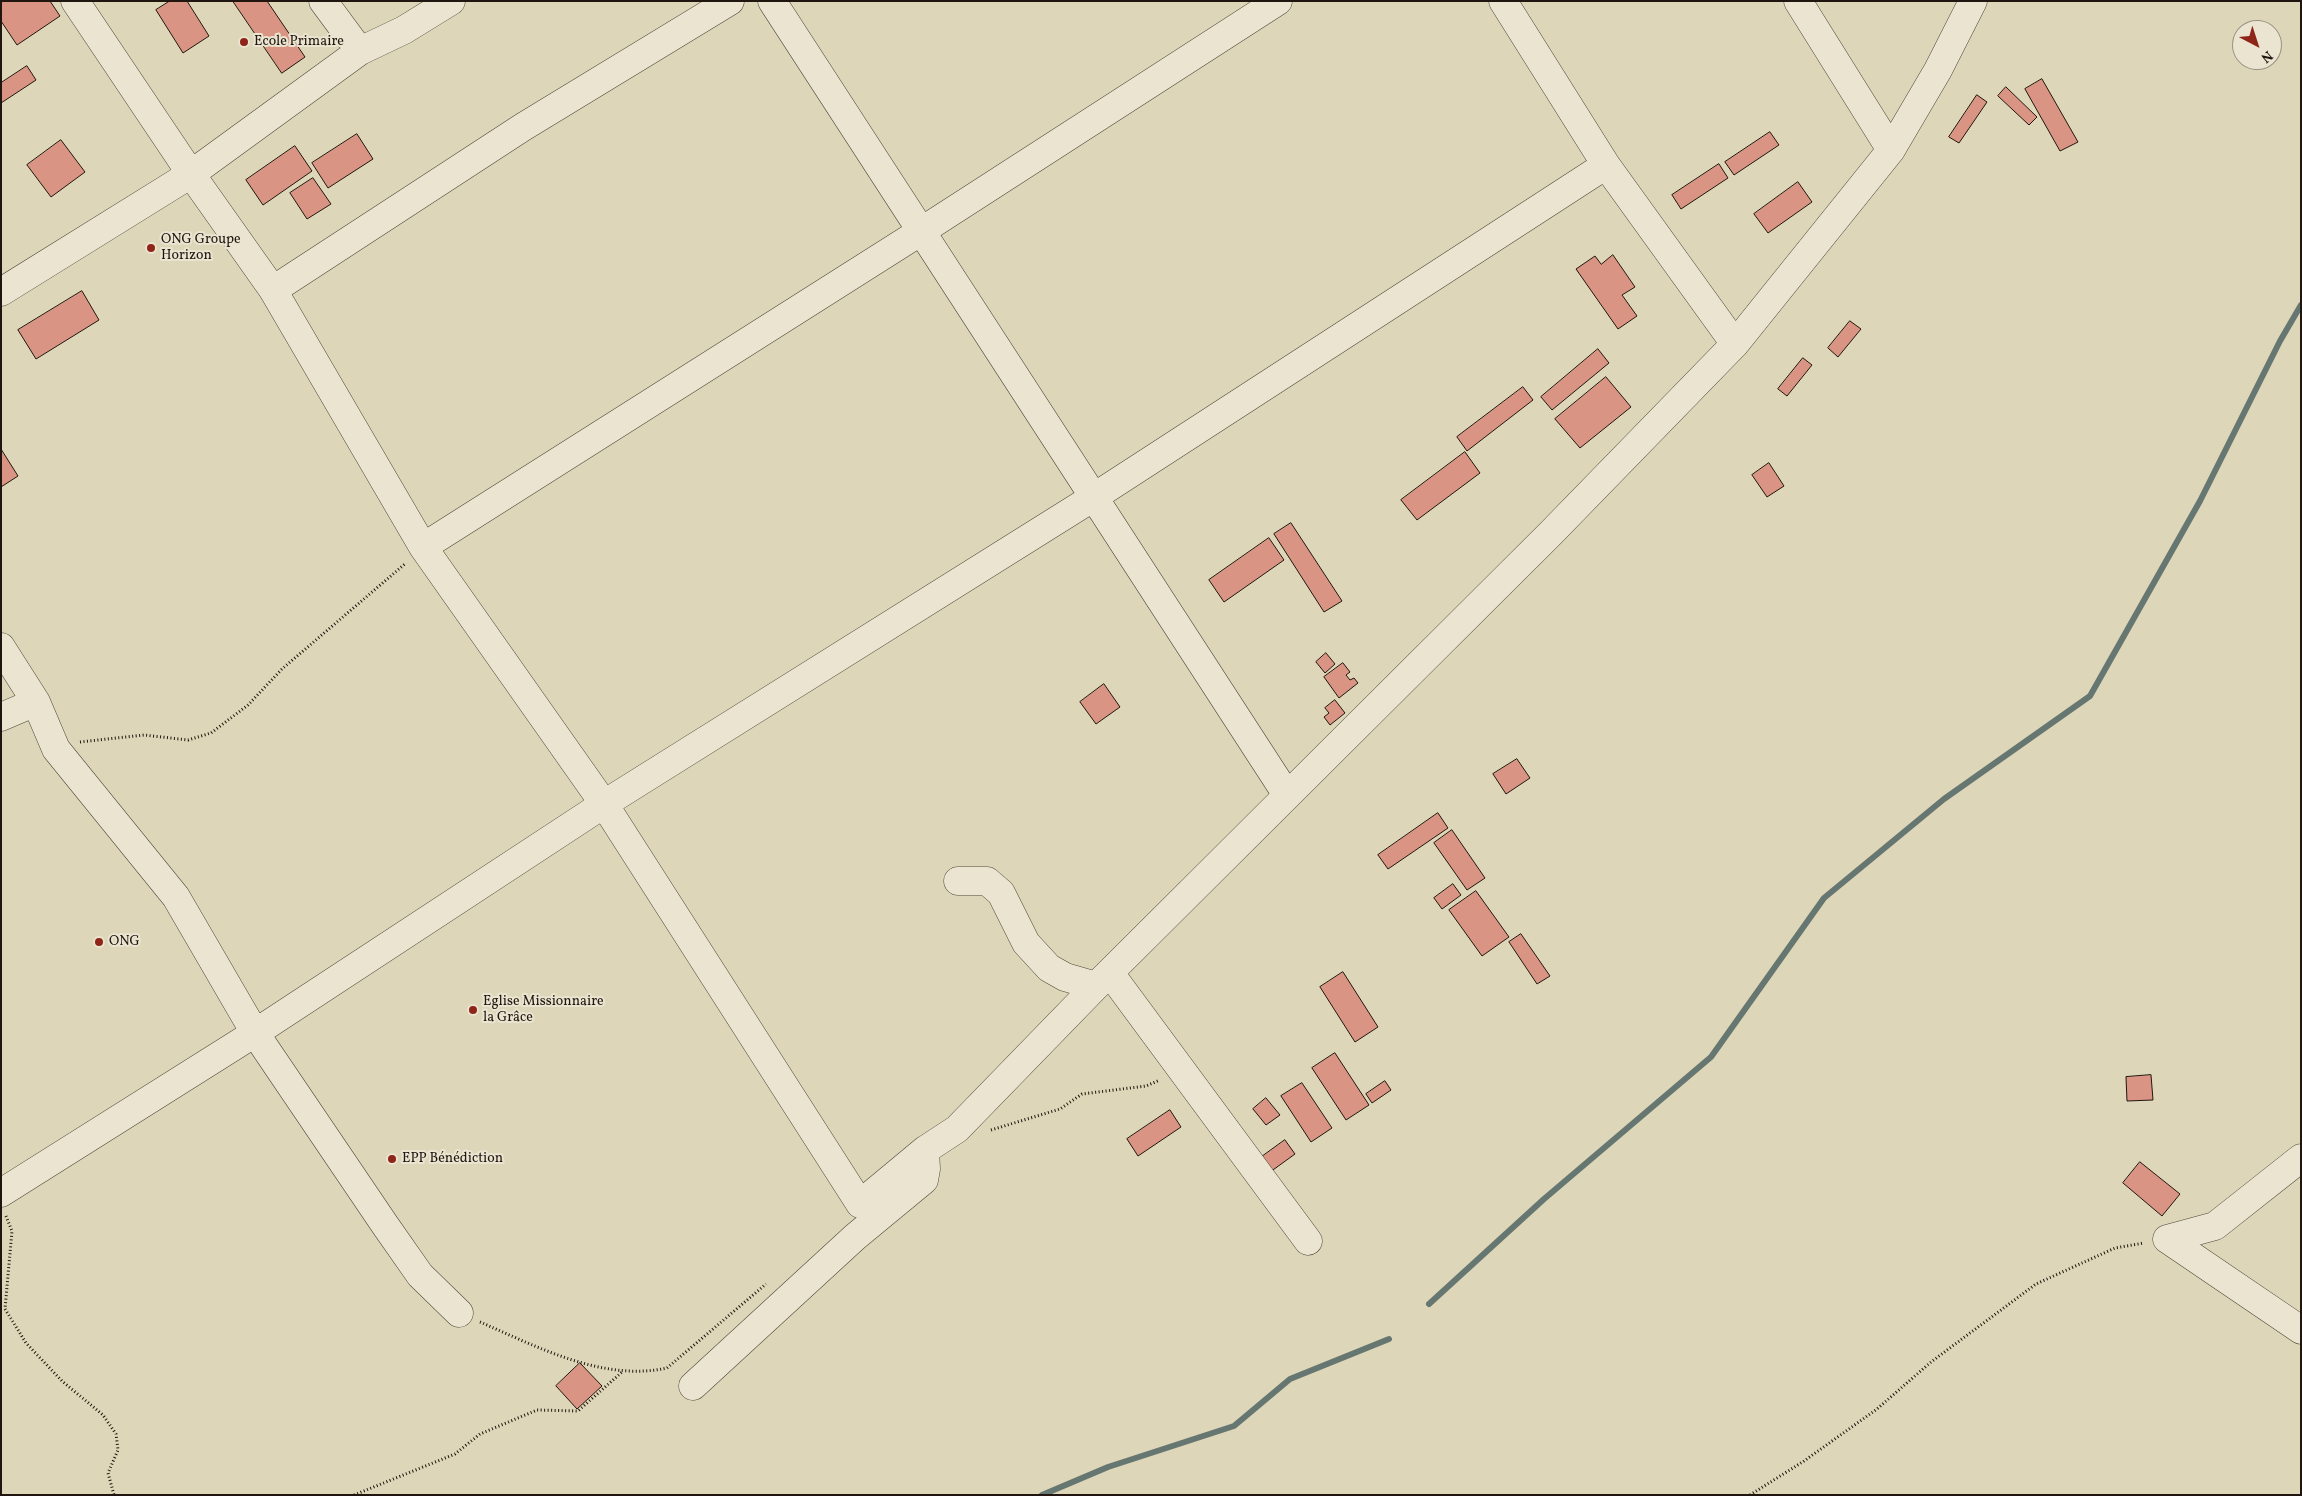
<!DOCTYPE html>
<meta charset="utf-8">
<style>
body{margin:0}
#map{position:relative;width:2302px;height:1496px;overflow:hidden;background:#ded6b8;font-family:Vollkorn,serif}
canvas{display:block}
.frame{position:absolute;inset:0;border:2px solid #20160f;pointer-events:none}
.north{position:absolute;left:2232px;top:20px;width:50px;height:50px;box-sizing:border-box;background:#eae4d1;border:1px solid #999283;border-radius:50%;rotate:140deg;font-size:14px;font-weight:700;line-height:20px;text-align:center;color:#20160f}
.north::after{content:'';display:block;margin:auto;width:18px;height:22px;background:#8f2418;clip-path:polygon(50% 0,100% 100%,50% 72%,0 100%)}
</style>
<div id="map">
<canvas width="2302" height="1496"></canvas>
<div class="frame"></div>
<div class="north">N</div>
</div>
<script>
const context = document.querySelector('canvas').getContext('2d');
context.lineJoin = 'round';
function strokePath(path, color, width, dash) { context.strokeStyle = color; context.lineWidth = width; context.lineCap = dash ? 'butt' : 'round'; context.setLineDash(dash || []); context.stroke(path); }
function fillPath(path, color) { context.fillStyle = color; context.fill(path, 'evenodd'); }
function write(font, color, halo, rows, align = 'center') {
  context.font = font + ' Vollkorn,serif'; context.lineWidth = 4; context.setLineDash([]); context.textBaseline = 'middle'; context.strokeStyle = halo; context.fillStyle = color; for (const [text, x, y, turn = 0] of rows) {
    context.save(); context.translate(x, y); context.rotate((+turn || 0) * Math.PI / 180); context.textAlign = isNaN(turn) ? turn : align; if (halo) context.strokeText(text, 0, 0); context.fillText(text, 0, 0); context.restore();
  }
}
const stream = new Path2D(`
 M 1429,1304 L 1544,1199 L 1711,1057 L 1824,898 L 1944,799 L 2090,696 L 2200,501 L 2280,341 L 2301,305
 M 1042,1495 L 1108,1467 L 1234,1426 L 1290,1379 L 1389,1339`);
const building = new Path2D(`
 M 4,1 L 50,1 L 60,16 L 17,45 L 1,21 L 1,3 Z
 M 170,1 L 187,1 L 209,36 L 183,53 L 156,10 Z
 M 233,1 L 267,1 L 305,57 L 282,73 Z
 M 27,66 L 36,80 L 1,103 L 1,83 Z
 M 2042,79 L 2078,142 L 2060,151 L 2025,89 Z
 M 2006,87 L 2037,117 L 2029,125 L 1998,96 Z
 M 1977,95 L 1987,102 L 1959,143 L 1949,137 Z
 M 1770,132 L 1779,145 L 1734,175 L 1725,162 Z
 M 357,134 L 373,159 L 328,188 L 312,163 Z
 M 61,140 L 85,172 L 51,197 L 27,165 Z
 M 295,146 L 312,171 L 263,205 L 246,180 Z
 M 1719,164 L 1728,178 L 1681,209 L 1672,195 Z
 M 313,178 L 331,204 L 307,219 L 290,193 Z
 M 1798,182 L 1812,202 L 1768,233 L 1754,214 Z
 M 1613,255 L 1635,287 L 1622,295 L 1637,316 L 1618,329 L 1576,269 L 1595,256 L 1601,264 Z
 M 82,291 L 99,320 L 36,359 L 18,330 Z
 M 1850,321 L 1861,329 L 1838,357 L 1828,348 Z
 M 1598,349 L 1609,363 L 1552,410 L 1541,397 Z
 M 1803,358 L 1812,365 L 1787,396 L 1778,389 Z
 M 1606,377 L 1631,407 L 1580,448 L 1555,419 Z
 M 1523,387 L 1533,400 L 1467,451 L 1457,437 Z
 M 1,449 L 18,476 L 1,487 Z
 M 1465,452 L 1480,473 L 1417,520 L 1401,500 Z
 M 1769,463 L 1784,486 L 1767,497 L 1752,475 Z
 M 1291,523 L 1342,601 L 1324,612 L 1274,534 Z
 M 1269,538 L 1284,560 L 1224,602 L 1209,580 Z
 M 1326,653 L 1335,664 L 1325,673 L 1316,662 Z
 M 1343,663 L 1350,672 L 1346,675 L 1350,680 L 1354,678 L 1358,683 L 1339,698 L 1324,677 Z
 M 1104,684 L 1120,707 L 1096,724 L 1080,702 Z
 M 1335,700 L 1345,713 L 1330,725 L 1324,717 L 1329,713 L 1325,708 Z
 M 1517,759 L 1530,778 L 1506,794 L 1493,774 Z
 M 1438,813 L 1448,828 L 1388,869 L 1378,855 Z
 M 1452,830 L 1485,878 L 1467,890 L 1434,843 Z
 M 1453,884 L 1461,895 L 1442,909 L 1434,898 Z
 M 1476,891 L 1509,937 L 1482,956 L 1449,910 Z
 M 1521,934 L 1550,976 L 1537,984 L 1509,942 Z
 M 1343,972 L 1378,1027 L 1355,1042 L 1320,987 Z
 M 1335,1053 L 1369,1105 L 1346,1120 L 1312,1068 Z
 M 2151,1075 L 2153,1100 L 2127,1101 L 2126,1077 Z
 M 1385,1081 L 1391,1090 L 1372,1103 L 1366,1094 Z
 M 1302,1083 L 1332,1128 L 1311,1142 L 1281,1096 Z
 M 1266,1098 L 1280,1115 L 1266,1125 L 1253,1109 Z
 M 1170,1110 L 1181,1127 L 1138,1156 L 1127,1139 Z
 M 1285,1140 L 1295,1154 L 1266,1175 L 1256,1161 Z
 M 2140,1162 L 2180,1194 L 2162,1216 L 2123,1183 Z
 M 580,1363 L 602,1386 L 577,1409 L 556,1386 Z`);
const path = new Path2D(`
 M 80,742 L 144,735 L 188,740 L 211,733 L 248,705 L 282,669 L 406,563
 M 991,1130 L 1060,1109 L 1082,1094 L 1146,1086 L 1160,1080
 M 6,1216 L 12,1231 L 5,1309 L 26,1343 L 62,1381 L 103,1415 L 116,1434 L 118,1450 L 108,1473 L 114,1495
 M 480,1322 C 538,1347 603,1382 667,1368 L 766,1284
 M 354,1495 L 455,1454 L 480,1434 L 537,1410 L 578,1411 L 622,1372
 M 1750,1495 L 1804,1461 L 1877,1409 L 1931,1362 L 2036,1284 L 2115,1248 L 2144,1243`);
const minor = new Path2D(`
 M 75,1 L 191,174 L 273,290 L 423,547 L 604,804 L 860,1204 L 925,1150 L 957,1129 L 1096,986 L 1551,533 L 1735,344 L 1891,150 L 1938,70 L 1973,1
 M 323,1 L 360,51
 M 772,1 L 1287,795
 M 1503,1 L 1606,165 L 1735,344
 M 1798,1 L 1891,150
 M 273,290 L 523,127 L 730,1
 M 1,292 L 191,174 L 360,51 L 404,30 L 451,1
 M 423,547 L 920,232 L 1278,1
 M 1,647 L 36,702 L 56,749 L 176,897 L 255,1033 L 385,1225 L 420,1275 L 459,1313
 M 1,717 L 36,702
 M 958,881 L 987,881 L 1001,893 L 1026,943 L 1049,968 L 1065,977 L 1096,986
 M 1110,973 L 1308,1241
 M 2301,1158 L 2215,1226 L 2167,1239 L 2301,1330
 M 1,1193 L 255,1033 L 604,804 L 1094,497 L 1606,165
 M 693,1386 L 855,1237 L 924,1180 L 926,1169 L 925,1150`);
const markers = [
 [244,42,5,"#8f2418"],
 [151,248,5,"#8f2418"],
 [99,942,5,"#8f2418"],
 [473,1010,5,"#8f2418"],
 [392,1159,5,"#8f2418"]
];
const poiNames = [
 ["Ecole Primaire",254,42],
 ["ONG Groupe",161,240],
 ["Horizon",161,256],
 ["ONG",109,942],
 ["Eglise Missionnaire",483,1002],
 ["la Grâce",483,1018],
 ["EPP Bénédiction",402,1159]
];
strokePath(stream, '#667772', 6);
fillPath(building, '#da9483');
strokePath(building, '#20160f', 1);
strokePath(minor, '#504639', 29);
strokePath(path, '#20160f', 3, [1, 2.5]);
strokePath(minor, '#eae4d1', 28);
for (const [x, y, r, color] of markers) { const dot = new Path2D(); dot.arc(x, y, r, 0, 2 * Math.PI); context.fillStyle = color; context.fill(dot); strokePath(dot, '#eae4d1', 2); }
write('14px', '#20160f', '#eae4d1', poiNames, 'left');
</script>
